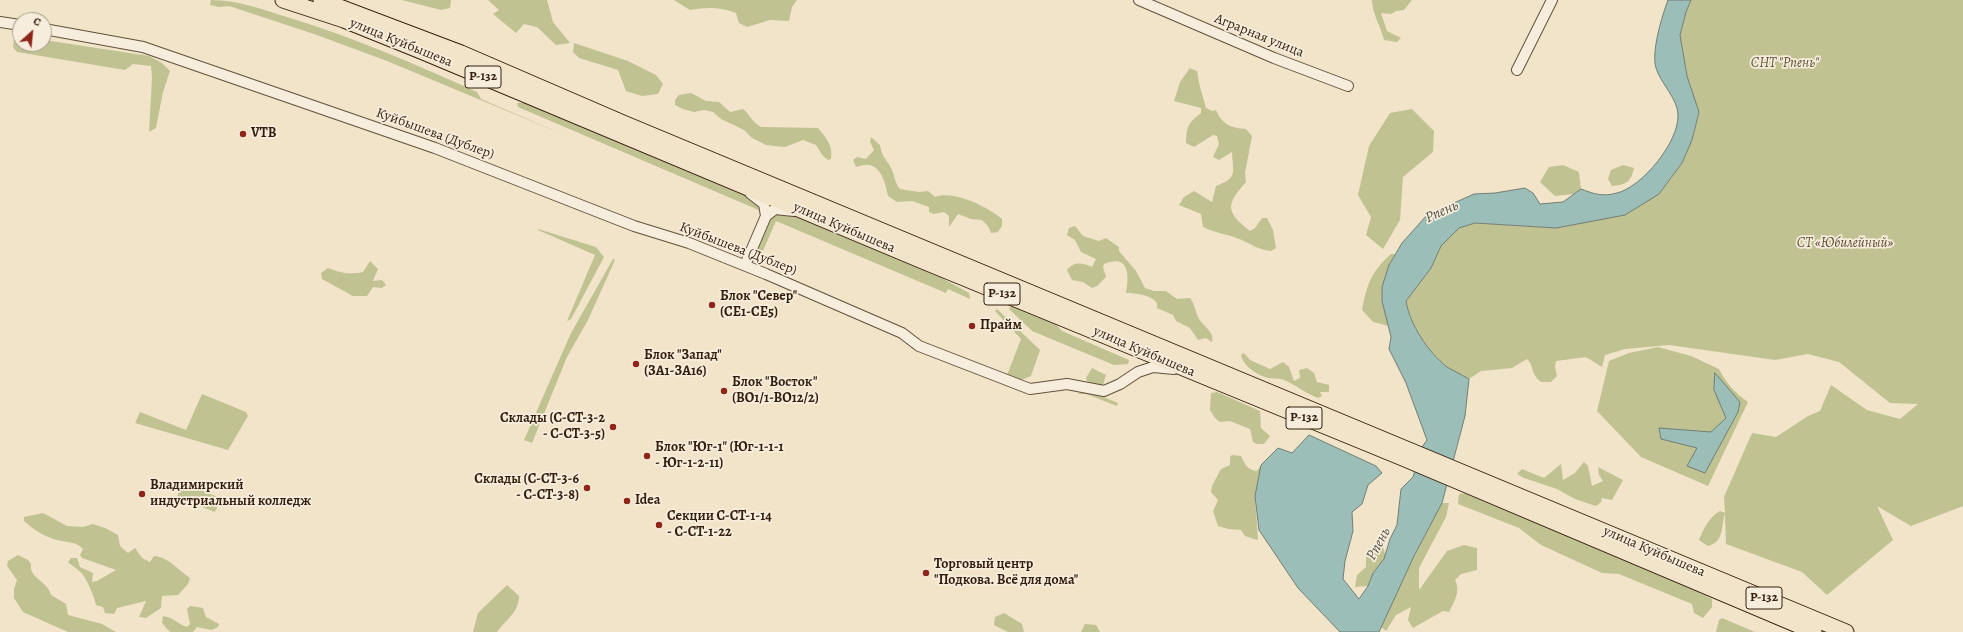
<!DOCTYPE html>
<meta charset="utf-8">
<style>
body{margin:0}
#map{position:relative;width:1963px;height:632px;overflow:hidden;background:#f1e4c9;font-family:Alegreya,serif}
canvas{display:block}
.north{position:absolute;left:12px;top:12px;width:40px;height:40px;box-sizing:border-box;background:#f6eddc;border:1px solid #a89a89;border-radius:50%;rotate:27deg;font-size:11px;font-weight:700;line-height:16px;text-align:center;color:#341e0c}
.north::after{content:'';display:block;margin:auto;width:14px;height:18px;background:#8f2418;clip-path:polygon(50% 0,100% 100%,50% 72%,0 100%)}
</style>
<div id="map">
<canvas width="1963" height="632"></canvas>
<div class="north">С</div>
</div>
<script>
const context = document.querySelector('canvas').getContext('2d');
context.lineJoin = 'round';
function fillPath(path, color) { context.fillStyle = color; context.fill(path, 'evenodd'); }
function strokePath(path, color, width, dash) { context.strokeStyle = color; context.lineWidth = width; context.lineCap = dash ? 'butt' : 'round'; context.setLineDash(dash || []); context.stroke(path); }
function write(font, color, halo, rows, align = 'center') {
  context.font = font + ' Alegreya,serif'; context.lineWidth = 3.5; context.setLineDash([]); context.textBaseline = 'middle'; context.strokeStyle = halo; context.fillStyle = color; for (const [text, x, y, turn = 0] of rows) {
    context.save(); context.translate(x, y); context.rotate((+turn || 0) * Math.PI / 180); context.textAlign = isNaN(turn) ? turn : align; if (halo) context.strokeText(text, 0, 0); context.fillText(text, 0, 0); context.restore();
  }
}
const green = new Path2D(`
 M 211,0 C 238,0 264,10 290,18 C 355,38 415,64 477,92 L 481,99 L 567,136 L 387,61 L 314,34 L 229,6 L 219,7 L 210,5 Z
 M 402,0 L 451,0 L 450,8 L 441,10 Z
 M 488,0 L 547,0 L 553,22 L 570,43 L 556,45 L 537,27 L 524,24 L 516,33 L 493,14 L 499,10 Z
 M 674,0 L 797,0 L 792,7 L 789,21 L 770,20 L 747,27 L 739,23 L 736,13 C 721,7 707,7 690,10 Z
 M 1372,0 L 1412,0 L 1404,10 L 1396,11 L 1391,14 L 1381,13 L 1387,31 L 1401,38 L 1397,42 L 1384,40 C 1381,27 1372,13 1372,0 Z
 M 1691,0 L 1963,0 L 1963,506 L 1911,526 L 1877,506 L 1893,540 L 1827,595 L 1802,572 L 1726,544 L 1725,514 C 1720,528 1725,541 1708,546 L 1699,540 C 1703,530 1709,517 1720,511 L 1725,513 L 1724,497 L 1752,433 L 1776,437 L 1808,416 L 1820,411 L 1831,385 L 1867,410 L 1900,419 L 1918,404 L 1890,403 L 1839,362 L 1808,354 L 1775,360 L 1669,345 L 1625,349 L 1605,355 L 1602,367 L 1586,357 L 1556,361 L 1555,367 L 1557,376 L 1551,382 L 1541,382 C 1530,373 1535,367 1527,359 L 1512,368 L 1481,371 L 1469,379 C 1462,375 1454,371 1447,367 C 1428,352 1410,325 1406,301 L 1431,268 L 1441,246 L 1459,228 L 1475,223 L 1556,228 L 1659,194 L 1682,163 L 1692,140 L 1699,112 L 1687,76 L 1680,35 L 1686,12 Z
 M 19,36 L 20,44 L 44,44 L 44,40 L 149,56 L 162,63 L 170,71 L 163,92 L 156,128 L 149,132 L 152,79 L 151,66 L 133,64 L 125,70 L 17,52 L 13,47 L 14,40 Z
 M 574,43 L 628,61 L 656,75 L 663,84 L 658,94 L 642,96 L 626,91 L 618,70 L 579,58 L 573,52 Z
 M 1190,68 L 1197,71 L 1199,83 L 1206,108 L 1212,111 L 1216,110 C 1222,125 1232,128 1246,129 L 1252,136 L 1245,173 L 1246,182 C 1226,205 1225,211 1250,231 L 1255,228 L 1262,218 L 1267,218 L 1273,230 L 1276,248 L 1271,251 C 1258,250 1250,243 1239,239 C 1227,234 1215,233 1203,227 L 1201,214 L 1179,205 L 1184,197 L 1194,191 L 1212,202 L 1216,186 C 1238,178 1233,173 1232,152 L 1219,160 L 1213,157 L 1219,144 L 1217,136 L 1213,135 L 1194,147 L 1186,143 C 1187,126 1187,124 1201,113 L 1201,108 L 1174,101 L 1180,82 Z
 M 691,93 L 706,101 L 719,102 L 730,112 L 743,109 C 750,115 753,123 761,127 L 818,128 C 827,139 833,145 831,159 L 828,160 L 823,156 L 816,145 L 803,140 L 785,147 L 766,145 L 752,138 L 744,130 L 721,119 L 713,112 L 704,110 L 694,112 L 683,109 L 675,105 L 675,100 L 679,95 Z
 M 517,103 L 527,103 L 754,199 L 761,206 L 761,211 L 518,107 Z
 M 1412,109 L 1434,131 L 1433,152 L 1403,177 L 1400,220 L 1383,249 L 1366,235 L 1371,217 L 1358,195 L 1369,146 L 1390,113 Z
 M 871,137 L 880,145 C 882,158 886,158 891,168 C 895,175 894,182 900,189 L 919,192 L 928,191 L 935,197 C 953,190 988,207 1002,219 L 1002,226 L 998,232 L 991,233 L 988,226 L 982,220 L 971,219 L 958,214 L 949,227 L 949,216 L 944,212 L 933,214 L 929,212 L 929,207 L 912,201 L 897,202 L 888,196 C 886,186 882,167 869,165 C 866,164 860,166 856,167 L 853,160 L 857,157 L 866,159 L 874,150 L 870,142 Z
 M 1563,165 L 1579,172 L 1581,189 L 1574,194 L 1555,196 L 1540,182 L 1549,167 Z
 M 1623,165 L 1634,168 C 1631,182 1626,185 1612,186 L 1608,179 L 1611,170 Z
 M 784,212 L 940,277 L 969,293 L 970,299 L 948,289 L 946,293 L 776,221 L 759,260 L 754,255 L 769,219 L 774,214 Z
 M 1075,226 L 1083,236 L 1099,241 L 1106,238 L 1119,247 L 1119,251 L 1136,271 L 1145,288 L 1154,291 L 1166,291 L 1177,299 L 1190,298 C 1195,304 1195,311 1198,317 C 1202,326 1215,331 1212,342 L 1206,338 L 1198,340 L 1190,328 L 1176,321 L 1173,315 L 1157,308 L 1157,303 C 1151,295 1136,293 1126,293 C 1129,276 1130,253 1104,264 L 1103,267 L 1106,277 L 1097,286 L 1092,288 L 1083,282 L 1072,280 L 1067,270 C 1074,261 1083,263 1092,267 L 1096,259 L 1081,252 L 1075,240 L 1067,235 L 1069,228 Z
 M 538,229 L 596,247 L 604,257 L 571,319 L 567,321 L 595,255 L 538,230 Z
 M 1391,254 L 1395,254 L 1389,265 L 1389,326 L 1373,322 L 1362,310 C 1367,284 1371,272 1391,254 Z
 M 613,259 L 615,260 L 588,320 L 567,357 L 532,443 L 524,440 L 571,333 Z
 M 370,261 L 378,269 L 373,281 L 382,280 L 386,285 L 382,288 L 373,287 L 367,296 L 353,296 L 322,279 L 321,273 L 328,268 C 341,273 349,275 363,272 Z
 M 1012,305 L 1054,322 L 1062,331 L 1129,360 L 1128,364 L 1114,365 L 1032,331 L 1009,309 Z
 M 997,309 L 1040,350 L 1031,376 L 1021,380 L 1007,375 L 1021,339 L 995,311 Z
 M 1658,347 L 1691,356 L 1719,369 C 1726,383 1735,393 1748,402 L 1708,486 L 1641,457 L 1597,411 L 1609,361 L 1629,353 Z
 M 1244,353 L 1250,360 L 1270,369 L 1283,362 L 1289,367 L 1294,381 L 1300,378 L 1299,370 L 1307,368 L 1314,373 L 1317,382 L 1329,385 L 1329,392 L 1320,392 L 1322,396 L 1318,398 C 1305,393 1296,385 1284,380 C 1279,378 1273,379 1268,378 C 1257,375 1243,366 1241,355 Z
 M 1092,368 L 1106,375 L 1103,385 L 1100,387 L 1087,381 L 1086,378 Z
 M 1084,389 L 1118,403 L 1117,406 L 1086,394 L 1078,394 Z
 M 1217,392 L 1260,411 L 1261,428 L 1270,436 L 1264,444 L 1257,444 L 1253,442 L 1250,429 L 1230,421 L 1220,422 L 1215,418 L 1210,410 L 1211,393 Z
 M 202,394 L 246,412 L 248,416 L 228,450 L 135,423 L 140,412 L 186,430 Z
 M 1232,455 L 1241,456 C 1245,464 1247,470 1257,471 L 1261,465 L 1255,496 L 1258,539 L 1257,540 L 1245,536 L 1241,530 L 1228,529 L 1218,526 L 1213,511 L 1218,500 L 1211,492 L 1212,486 L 1221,469 L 1230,465 L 1230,457 Z
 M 1584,462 L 1588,466 L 1592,486 L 1603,481 L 1599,475 L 1598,467 L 1623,480 L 1612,500 L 1602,498 L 1601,502 L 1596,506 L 1575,499 L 1557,489 L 1524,478 L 1517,474 L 1522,469 L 1544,478 L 1561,464 L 1563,480 L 1575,473 Z
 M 182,483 L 221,498 L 215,512 L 177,497 Z
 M 1468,493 L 1700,593 L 1712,599 L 1712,607 L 1703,618 L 1694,613 L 1692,604 L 1619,574 L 1602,573 L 1541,545 L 1519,528 L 1458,504 L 1459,494 Z
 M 1442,503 L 1449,503 L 1446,517 L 1419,568 L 1419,590 L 1447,551 L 1464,545 L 1477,548 L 1477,570 L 1461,574 L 1455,580 C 1461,591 1454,602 1449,612 L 1443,611 L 1413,628 L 1408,620 L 1411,607 L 1396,615 L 1386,631 L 1381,627 L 1414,556 Z
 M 43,513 L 67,526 L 83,527 L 93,524 L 105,528 L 118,535 L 120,546 L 128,553 L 135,548 L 142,558 L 150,562 L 154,556 C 169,557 179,571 190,578 L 188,584 L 178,595 L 162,596 L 161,608 L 146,618 L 139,617 L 146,601 L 117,608 L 114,614 L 105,613 L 103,607 L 96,605 C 95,598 87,580 83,575 C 80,570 72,566 68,562 L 71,558 L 77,558 L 80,567 L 93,573 L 92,582 L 97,581 L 116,570 L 82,558 L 80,555 L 83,549 C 76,540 61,543 51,538 C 40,534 32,528 24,521 L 24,517 Z
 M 1383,547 L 1386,557 L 1373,573 L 1368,586 L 1355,587 L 1357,575 L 1366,567 L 1366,553 Z
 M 18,555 L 28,560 L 31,564 C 29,579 47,580 51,595 L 66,604 L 68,615 L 102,624 L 116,632 L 68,632 L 23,612 L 14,598 L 14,589 L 17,580 L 7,566 L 8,561 Z
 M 507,585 L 519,596 C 519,612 506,620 497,632 L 473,632 L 478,613 Z
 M 190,606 L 203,608 L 206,617 L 219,624 L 218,627 L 212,630 L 197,627 L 193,632 L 170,632 L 162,623 L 163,616 C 173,617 178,624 187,627 L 190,624 L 187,609 Z
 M 1004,613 L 1022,624 L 1024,632 L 1008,632 L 994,625 L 995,617 Z
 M 1722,618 L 1755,632 L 1716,632 L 1719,620 Z
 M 1085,624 L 1096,625 L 1100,632 L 1081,632 Z`);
const water = new Path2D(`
 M 1668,0 L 1691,0 L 1686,12 L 1680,35 L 1687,76 L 1699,112 L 1692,140 L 1682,163 L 1659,194 L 1625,215 L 1556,228 L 1475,223 L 1459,228 L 1441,246 L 1431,268 L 1406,301 C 1410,325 1428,352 1447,367 C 1454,371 1462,375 1469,379 L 1465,416 L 1442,503 L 1414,556 L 1379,632 L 1340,632 L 1298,588 L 1259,530 L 1255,496 L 1261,465 L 1278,448 L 1292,453 L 1309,435 L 1376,466 L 1382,473 L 1368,485 L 1362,504 L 1352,512 L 1353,531 L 1345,561 L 1343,579 L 1359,599 L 1368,586 L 1373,573 L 1384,559 L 1390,539 L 1397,525 L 1401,489 L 1413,477 L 1422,447 L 1427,440 L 1406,383 L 1389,349 L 1391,337 L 1382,301 L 1382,287 L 1389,265 L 1402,243 L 1427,215 L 1474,194 L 1495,193 L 1525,188 L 1533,193 L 1540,204 L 1563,202 L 1581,189 C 1594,194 1603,197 1617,193 C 1642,187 1679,142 1678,115 C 1678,99 1661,84 1656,68 C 1651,52 1662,16 1668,0 Z
 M 1715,373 L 1740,402 L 1738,412 L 1705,473 L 1687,466 L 1697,448 L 1661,439 L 1659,428 L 1711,432 L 1726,418 L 1714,390 Z`);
const minor = new Path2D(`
 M 1139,0 L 1274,58 L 1348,86
 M 0,22 L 20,25
 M 44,29 L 143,47 L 435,148 L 634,226 L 689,243 L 766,274 L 902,333 L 919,346 L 1030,389 L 1067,384 L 1104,391 L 1120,384 L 1138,372 L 1153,367 L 1174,369
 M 1517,70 L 1552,0
 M 750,193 L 764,204 L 766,216
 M 745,265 L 766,216 L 775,209 L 794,211`);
const highway = new Path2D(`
 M 283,0 L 344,20 L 421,51 L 925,262 L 1405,459 L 1814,632
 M 321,0 L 461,53 L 623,123 L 1846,632`);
const markers = [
 [243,134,4,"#8f2418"],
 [712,305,4,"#8f2418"],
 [972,326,4,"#8f2418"],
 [636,364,4,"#8f2418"],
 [724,391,4,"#8f2418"],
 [613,427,4,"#8f2418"],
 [647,456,4,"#8f2418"],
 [587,488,4,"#8f2418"],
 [142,494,4,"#8f2418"],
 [627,501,4,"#8f2418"],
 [659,525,4,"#8f2418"],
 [926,573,4,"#8f2418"]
];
const shields = [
 [483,77,36],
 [1002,294,36],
 [1304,418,36],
 [1764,598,36]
];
const shieldNames = [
 ["Р-132",483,77],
 ["Р-132",1002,294],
 ["Р-132",1304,418],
 ["Р-132",1764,598]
];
const streetNames = [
 ["Аграрная улица",1259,36,22],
 ["улица Куйбышева",401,43,22],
 ["Куйбышева (Дублер)",435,134,20],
 ["улица Куйбышева",844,228,23],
 ["Куйбышева (Дублер)",738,249,21],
 ["улица Куйбышева",1144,352,23],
 ["улица Куйбышева",1654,552,23]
];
const parkNames = [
 ["СНТ \"Рпень\"",1785,64],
 ["СТ «Юбилейный»",1845,244]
];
const poiNames = [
 ["VTB",251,134],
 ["Блок \"Север\"",720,297],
 ["(СЕ1-СЕ5)",720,313],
 ["Прайм",980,326],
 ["Блок \"Запад\"",644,356],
 ["(ЗА1-ЗА16)",644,372],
 ["Блок \"Восток\"",732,383],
 ["(ВО1/1-ВО12/2)",732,399],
 ["Склады (С-СТ-3-2",605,419,"right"],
 ["- С-СТ-3-5)",605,435,"right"],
 ["Блок \"Юг-1\" (Юг-1-1-1",655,448],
 ["- Юг-1-2-11)",655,464],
 ["Склады (С-СТ-3-6",579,480,"right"],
 ["- С-СТ-3-8)",579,496,"right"],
 ["Владимирский",150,486],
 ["индустриальный колледж",150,502],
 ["Idea",635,501],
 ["Секции С-СТ-1-14",667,517],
 ["- С-СТ-1-22",667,533],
 ["Торговый центр",934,565],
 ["\"Подкова. Всё для дома\"",934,581]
];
const waterNames = [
 ["Рпень",1442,212,-24],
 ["Рпень",1379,544,-61]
];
fillPath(green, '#c0c292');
fillPath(water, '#9bbeb9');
strokePath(water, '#727e74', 1);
strokePath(minor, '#63503b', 12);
strokePath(highway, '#341e0c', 17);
strokePath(minor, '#f6eddc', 10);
strokePath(highway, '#f1e4c9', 15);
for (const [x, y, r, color] of markers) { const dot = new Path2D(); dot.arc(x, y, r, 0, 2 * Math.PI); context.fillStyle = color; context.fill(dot); strokePath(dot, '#f6eddc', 1.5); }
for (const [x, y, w] of shields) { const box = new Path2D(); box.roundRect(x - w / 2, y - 11, w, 22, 3); context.fillStyle = '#f6eddc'; context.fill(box); strokePath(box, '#341e0c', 1); }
write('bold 13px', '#341e0c', null, shieldNames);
write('14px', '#341e0c', '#f6eddc', streetNames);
write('italic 14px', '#5e4f34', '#f6eddc', parkNames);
write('bold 14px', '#341e0c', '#f6eddc', poiNames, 'left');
write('italic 15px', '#534e40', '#f6eddc', waterNames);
</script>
